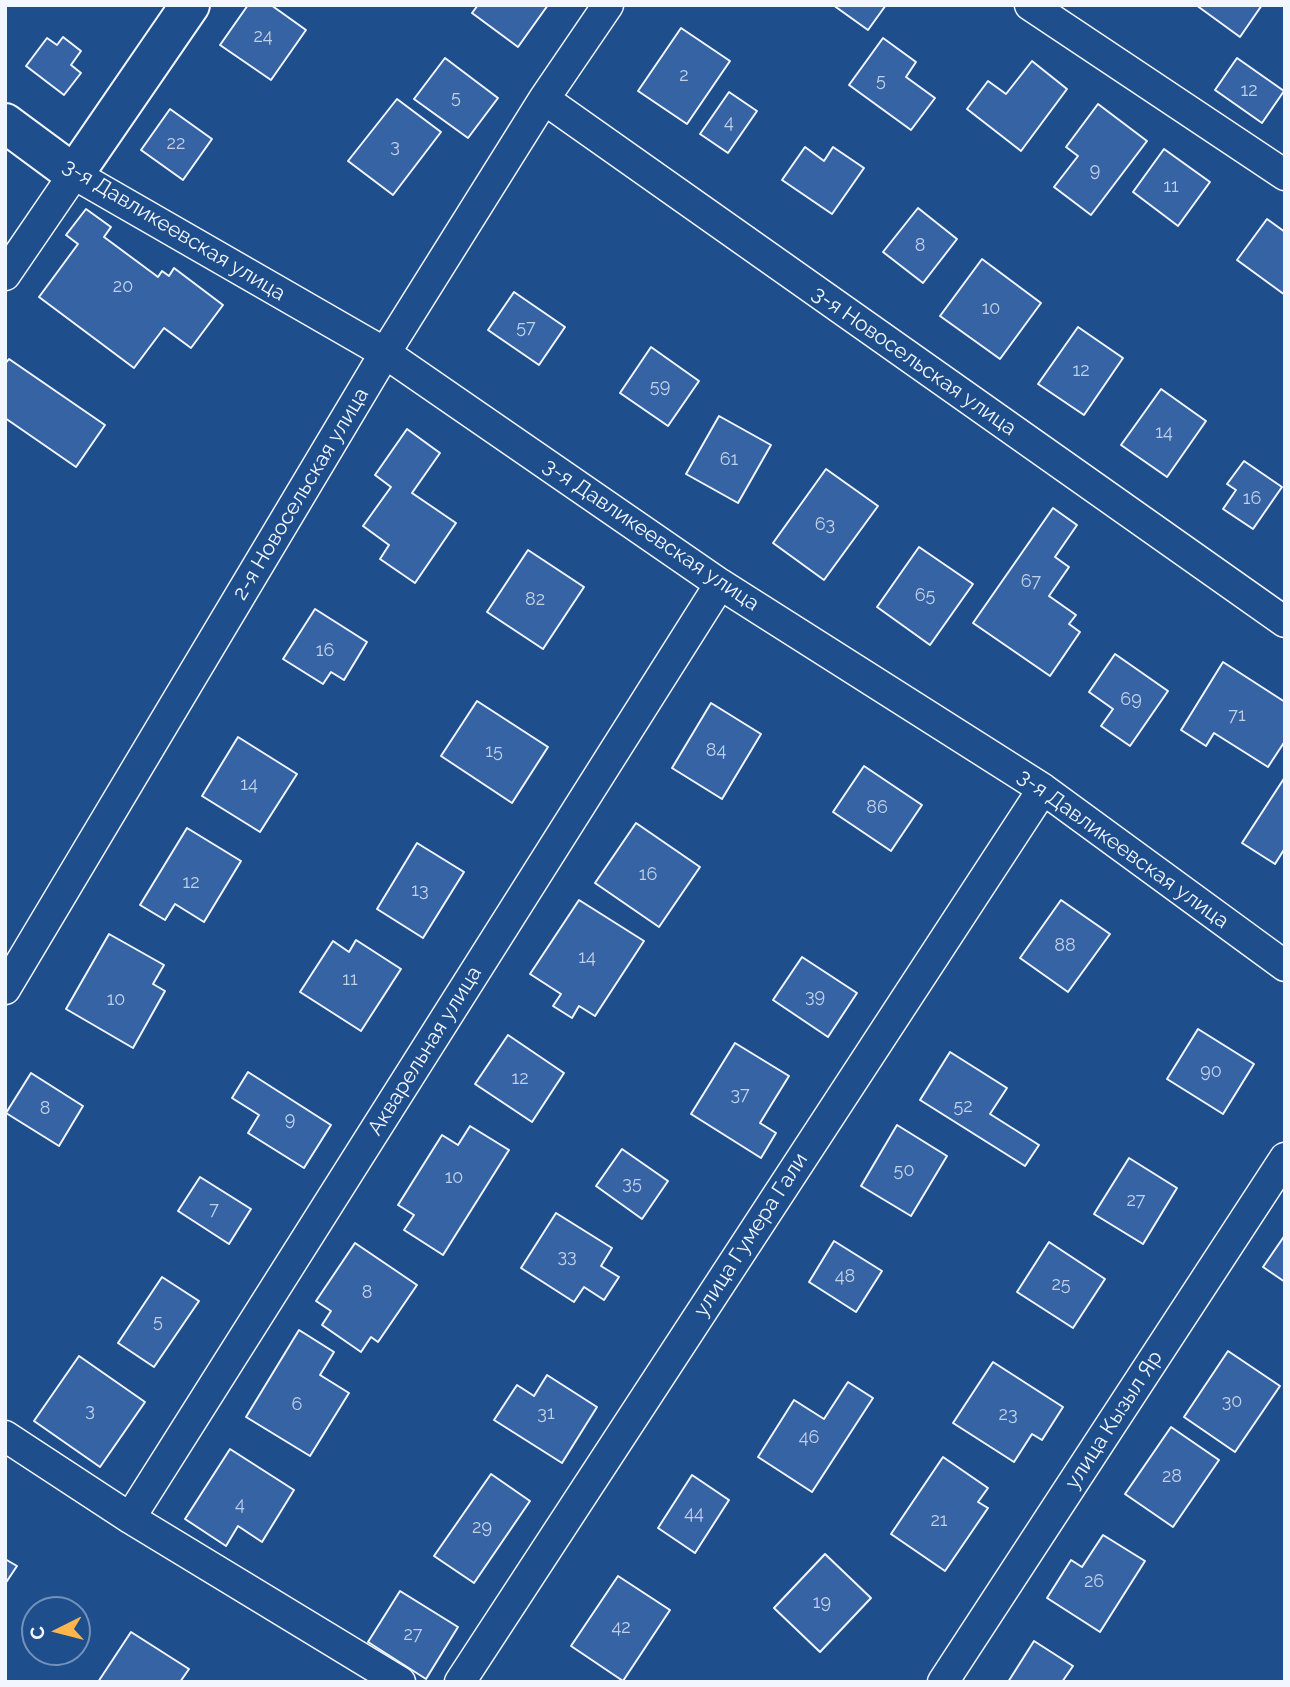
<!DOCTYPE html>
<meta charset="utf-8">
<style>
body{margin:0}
#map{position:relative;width:1290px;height:1687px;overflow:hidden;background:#1f4e8c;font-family:Raleway,sans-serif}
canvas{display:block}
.frame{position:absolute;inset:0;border:7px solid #f2f6ff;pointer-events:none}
.north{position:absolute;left:21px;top:1596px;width:70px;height:70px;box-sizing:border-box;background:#1f4e8c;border:2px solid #7391ba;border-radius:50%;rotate:264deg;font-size:19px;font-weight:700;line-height:28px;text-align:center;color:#f2f6ff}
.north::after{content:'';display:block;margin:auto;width:24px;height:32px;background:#ffb74d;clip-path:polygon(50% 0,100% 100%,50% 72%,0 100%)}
</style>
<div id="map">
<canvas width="1290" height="1687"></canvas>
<div class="frame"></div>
<div class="north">С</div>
</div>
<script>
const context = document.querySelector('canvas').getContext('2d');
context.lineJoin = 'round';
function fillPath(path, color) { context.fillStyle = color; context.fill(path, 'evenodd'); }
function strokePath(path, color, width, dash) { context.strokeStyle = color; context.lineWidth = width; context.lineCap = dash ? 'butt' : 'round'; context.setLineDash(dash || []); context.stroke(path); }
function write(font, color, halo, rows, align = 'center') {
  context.font = font + ' Raleway,sans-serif'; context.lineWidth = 5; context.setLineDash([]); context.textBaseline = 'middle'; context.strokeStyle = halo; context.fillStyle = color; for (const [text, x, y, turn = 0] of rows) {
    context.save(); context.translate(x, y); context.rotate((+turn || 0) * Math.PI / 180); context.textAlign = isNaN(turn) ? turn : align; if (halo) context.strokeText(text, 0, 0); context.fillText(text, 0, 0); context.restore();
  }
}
const building = new Path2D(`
 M 248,5 L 271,5 L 306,30 L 271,80 L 220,45 Z
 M 478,5 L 548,5 L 518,47 L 472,13 Z
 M 833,5 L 886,5 L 868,30 Z
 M 1196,5 L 1262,5 L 1240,37 Z
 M 681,28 L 730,61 L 687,124 L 638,91 Z
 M 63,37 L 81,51 L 71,65 L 81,73 L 64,95 L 26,66 L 47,38 L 57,45 Z
 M 883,38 L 916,62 L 906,77 L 935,98 L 911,130 L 849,85 Z
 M 445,58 L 498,98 L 468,138 L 414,99 Z
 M 1237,58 L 1284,91 L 1262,123 L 1215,90 Z
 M 1032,61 L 1067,89 L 1021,151 L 967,109 L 988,81 L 1006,94 Z
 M 729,92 L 757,111 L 728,153 L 700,134 Z
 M 397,99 L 441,132 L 393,195 L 348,161 Z
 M 1098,104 L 1147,141 L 1091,215 L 1054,187 L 1078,156 L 1066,147 Z
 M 170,109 L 212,139 L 183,180 L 141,150 Z
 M 805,147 L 824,161 L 833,147 L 864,168 L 832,214 L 782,180 Z
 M 1164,149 L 1210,182 L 1178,226 L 1133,192 Z
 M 918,208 L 957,239 L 923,283 L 883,252 Z
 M 86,209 L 111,227 L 104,237 L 158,277 L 162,271 L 169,276 L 174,268 L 223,305 L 191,348 L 164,328 L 134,368 L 39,297 L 78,244 L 66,235 Z
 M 1267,219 L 1285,232 L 1285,295 L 1237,260 Z
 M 982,259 L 1041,303 L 1000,359 L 940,316 Z
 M 514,292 L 565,327 L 539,365 L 488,330 Z
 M 1078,327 L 1123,358 L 1084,415 L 1038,384 Z
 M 651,347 L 699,381 L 668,426 L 620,393 Z
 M 9,359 L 105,425 L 76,467 L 5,418 L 5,364 Z
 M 1161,389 L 1206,421 L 1167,477 L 1121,445 Z
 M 719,416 L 771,445 L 738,503 L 686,474 Z
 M 407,429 L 440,453 L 412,493 L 456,523 L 415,583 L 380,559 L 389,545 L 363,526 L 391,487 L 375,475 Z
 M 1244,461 L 1282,487 L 1253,529 L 1223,509 L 1236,490 L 1227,484 Z
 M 826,469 L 878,506 L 824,580 L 773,543 Z
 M 1053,508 L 1077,525 L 1055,557 L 1069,567 L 1049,596 L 1076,615 L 1069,624 L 1080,632 L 1050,676 L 973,623 Z
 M 919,547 L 973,584 L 930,645 L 877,607 Z
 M 528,550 L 584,587 L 543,649 L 487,612 Z
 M 315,609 L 367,642 L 344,680 L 331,672 L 323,684 L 283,659 Z
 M 1115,654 L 1168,691 L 1130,746 L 1101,726 L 1113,709 L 1089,692 Z
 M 1223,662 L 1285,702 L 1285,741 L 1268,767 L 1214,733 L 1206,746 L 1181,730 Z
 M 477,701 L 548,747 L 512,803 L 441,756 Z
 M 711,703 L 761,734 L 722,799 L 672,768 Z
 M 238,737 L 297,774 L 260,832 L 202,796 Z
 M 864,766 L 922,805 L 891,851 L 833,812 Z
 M 1285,777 L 1285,848 L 1275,864 L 1242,843 Z
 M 636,823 L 700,867 L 659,927 L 595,883 Z
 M 187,828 L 241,861 L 204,922 L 175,904 L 165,920 L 140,905 Z
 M 417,843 L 464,872 L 423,938 L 377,909 Z
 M 579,900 L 644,941 L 595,1016 L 579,1006 L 572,1018 L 553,1006 L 561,994 L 530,974 Z
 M 1061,900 L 1110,934 L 1068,992 L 1020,958 Z
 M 109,934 L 164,965 L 153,984 L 165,991 L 133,1048 L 66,1009 Z
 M 356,940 L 401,969 L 361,1031 L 300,992 L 333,941 L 349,952 Z
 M 802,957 L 857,993 L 828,1037 L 773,1000 Z
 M 1198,1029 L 1254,1064 L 1223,1114 L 1167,1079 Z
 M 508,1035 L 564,1073 L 532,1122 L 475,1084 Z
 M 735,1043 L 789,1076 L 760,1123 L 776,1133 L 761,1158 L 691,1114 Z
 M 950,1052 L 1007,1088 L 990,1114 L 1039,1145 L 1025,1166 L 920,1100 Z
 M 248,1072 L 331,1125 L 304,1168 L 248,1133 L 259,1115 L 232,1098 Z
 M 31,1073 L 83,1106 L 59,1146 L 6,1113 Z
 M 897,1125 L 947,1156 L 911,1216 L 861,1186 Z
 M 470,1126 L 509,1150 L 443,1255 L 404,1230 L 414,1215 L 398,1205 L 442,1135 L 458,1145 Z
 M 622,1149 L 668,1181 L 642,1219 L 596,1186 Z
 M 1129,1158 L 1177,1188 L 1143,1244 L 1094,1214 Z
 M 200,1177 L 251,1209 L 229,1244 L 178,1211 Z
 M 556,1213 L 612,1248 L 601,1266 L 619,1277 L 604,1300 L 584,1287 L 574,1302 L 521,1268 Z
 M 1285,1235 L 1285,1282 L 1263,1267 Z
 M 834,1241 L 882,1271 L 856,1312 L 809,1282 Z
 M 1049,1242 L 1105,1279 L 1073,1328 L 1017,1292 Z
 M 355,1243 L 417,1285 L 378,1342 L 371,1337 L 361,1352 L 322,1325 L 331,1311 L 316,1301 Z
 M 162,1277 L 199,1301 L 154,1367 L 118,1343 Z
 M 299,1330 L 334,1352 L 320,1375 L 349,1393 L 310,1456 L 246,1417 Z
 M 1228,1351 L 1280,1386 L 1235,1452 L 1184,1417 Z
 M 79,1356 L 145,1402 L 100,1467 L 34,1421 Z
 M 993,1362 L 1063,1407 L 1042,1440 L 1032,1434 L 1014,1462 L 953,1423 Z
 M 547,1375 L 597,1407 L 562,1463 L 494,1420 L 517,1385 L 534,1396 Z
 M 848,1382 L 873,1398 L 812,1492 L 758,1457 L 794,1400 L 824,1419 Z
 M 1171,1427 L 1219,1460 L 1173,1527 L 1125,1494 Z
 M 230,1449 L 294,1490 L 262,1542 L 238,1526 L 226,1546 L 185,1519 Z
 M 943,1457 L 988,1488 L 978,1502 L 988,1508 L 945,1571 L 891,1534 Z
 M 491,1474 L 530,1501 L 474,1583 L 434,1556 Z
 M 692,1475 L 729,1500 L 695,1553 L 658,1528 Z
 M 1103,1535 L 1145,1561 L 1100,1632 L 1047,1598 L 1071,1560 L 1082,1567 Z
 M 825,1554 L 871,1598 L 820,1652 L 774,1608 Z
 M 5,1559 L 17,1566 L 5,1584 Z
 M 618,1576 L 670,1610 L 623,1681 L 571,1646 Z
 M 400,1591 L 458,1627 L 426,1679 L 368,1642 Z
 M 131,1632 L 189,1669 L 180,1682 L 98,1682 Z
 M 1034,1641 L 1073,1666 L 1062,1682 L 1008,1682 Z`);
const minor = new Path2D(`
 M 1030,5 L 1285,175
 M 544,99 L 1285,622
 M 5,275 L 74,174 L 385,353 L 720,584 L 1043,789 L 1285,966
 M 5,989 L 385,353 L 544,99 L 608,5
 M 5,1436 L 130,1518 L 400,1682
 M 130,1518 L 720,584
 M 460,1682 L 1043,789
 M 943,1682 L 1285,1158`);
const tertiary = new Path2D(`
 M 5,123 L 74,174 L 190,5`);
const numberNames = [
 ["24",263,37],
 ["2",684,76],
 ["5",881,81],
 ["12",1249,91],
 ["5",456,98],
 ["4",729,123],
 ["22",176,144],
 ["3",395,147],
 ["9",1095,171],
 ["11",1171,187],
 ["8",920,246],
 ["20",123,287],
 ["10",991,309],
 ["57",526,328],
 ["12",1081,371],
 ["59",660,387],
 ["14",1164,433],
 ["61",729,460],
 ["16",1252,499],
 ["63",825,525],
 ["67",1031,582],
 ["65",925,596],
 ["82",535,600],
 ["16",325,651],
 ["69",1131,700],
 ["71",1237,716],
 ["84",716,751],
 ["15",494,752],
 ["14",249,785],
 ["86",877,808],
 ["16",648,875],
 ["12",191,883],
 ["13",420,891],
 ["88",1065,946],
 ["14",587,958],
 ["11",350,980],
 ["39",815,997],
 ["10",116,1000],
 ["90",1211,1072],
 ["12",520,1079],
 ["37",740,1095],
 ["52",963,1107],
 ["8",45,1109],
 ["9",290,1120],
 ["50",904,1171],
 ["10",454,1178],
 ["35",632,1184],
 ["27",1136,1201],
 ["7",214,1210],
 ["33",567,1257],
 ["48",845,1277],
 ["25",1061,1285],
 ["8",367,1293],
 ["5",158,1322],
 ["30",1232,1402],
 ["6",297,1405],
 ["3",90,1411],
 ["31",546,1414],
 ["23",1008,1415],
 ["46",809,1438],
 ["28",1172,1477],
 ["4",240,1505],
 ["44",694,1514],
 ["21",939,1521],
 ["29",482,1528],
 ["26",1094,1582],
 ["19",822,1603],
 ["42",621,1628],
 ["27",413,1635]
];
const streetNames = [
 ["3-я Давликеевская улица",174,230,31],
 ["3-я Новосельская улица",914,361,35],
 ["2-я Новосельская улица",301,494,-59],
 ["3-я Давликеевская улица",651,535,34],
 ["3-я Давликеевская улица",1123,849,36],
 ["Акварельная улица",425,1051,-58],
 ["улица Гумера Гали",751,1235,-57],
 ["улица Кызыл Яр",1114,1420,-57]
];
fillPath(building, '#3563a3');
strokePath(building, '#f2f6ff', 2);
strokePath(minor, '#f2f6ff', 33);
strokePath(tertiary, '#f2f6ff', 42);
strokePath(minor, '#1f4e8c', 30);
strokePath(tertiary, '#1f4e8c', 38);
write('18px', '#c3d1e8', null, numberNames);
write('21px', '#f2f6ff', '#1f4e8c', streetNames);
</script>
